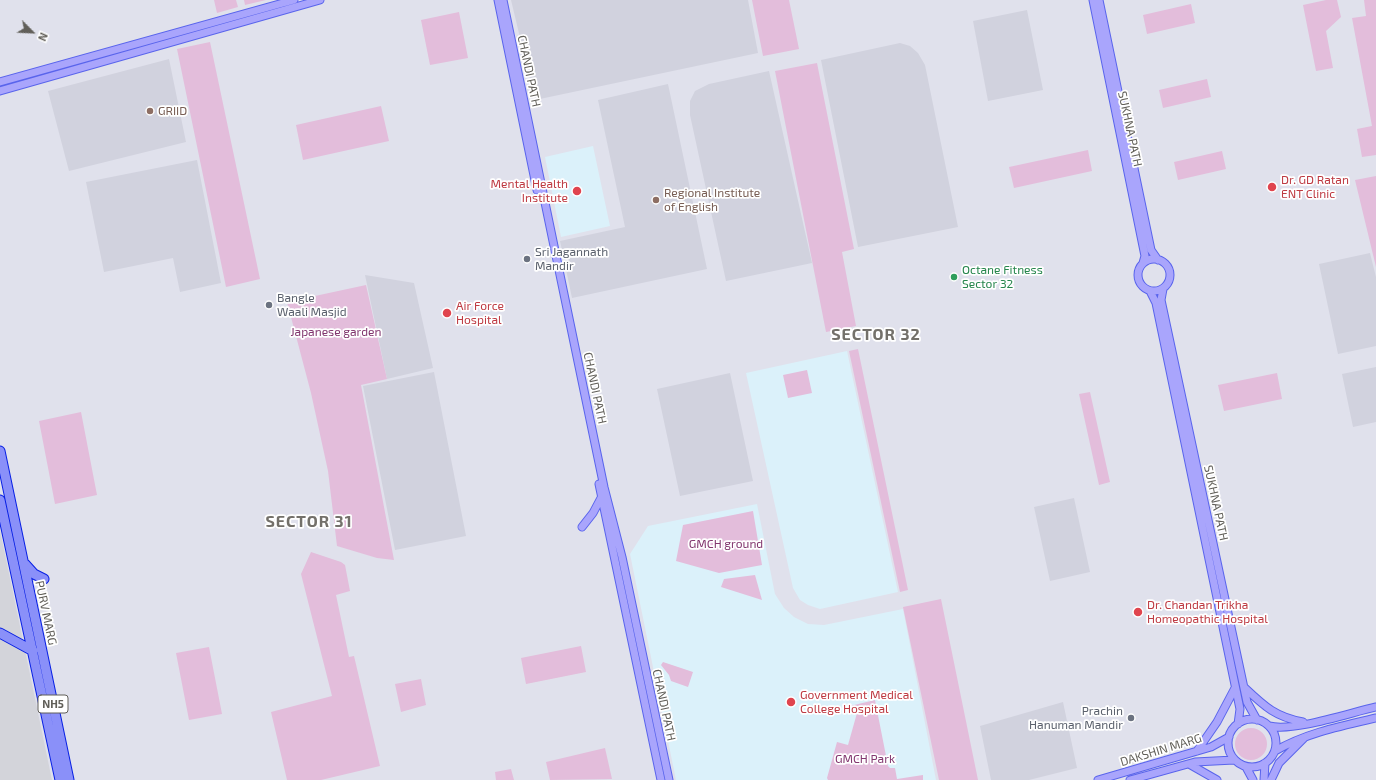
<!DOCTYPE html>
<style>
body{margin:0}
#map{position:relative;width:1376px;height:780px;overflow:hidden;background:#e0e1ec;font-family:"Exo 2",sans-serif}
canvas{display:block}
.north{position:absolute;left:12px;top:12px;width:40px;height:40px;-webkit-text-stroke:3px #fff;paint-order:stroke;rotate:114deg;font-size:11px;font-weight:700;line-height:16px;text-align:center;color:#615f59}
.north::after{content:'';display:block;margin:auto;width:14px;height:18px;background:#615f59;clip-path:polygon(50% 0,100% 100%,50% 72%,0 100%)}
</style>
<div id="map">
<canvas width="1376" height="780"></canvas>
<div class="north">N</div>
</div>
<script>
const context = document.querySelector('canvas').getContext('2d');
context.lineJoin = 'round';
function fillPath(path, color) { context.fillStyle = color; context.fill(path, 'evenodd'); }
function strokePath(path, color, width, dash) { context.strokeStyle = color; context.lineWidth = width; context.lineCap = dash ? 'butt' : 'round'; context.setLineDash(dash || []); context.stroke(path); }
function write(font, color, halo, rows, align = 'center') {
  context.font = font + ' "Exo 2",sans-serif'; context.lineWidth = 3.5; context.setLineDash([]); context.textBaseline = 'middle'; context.strokeStyle = halo; context.fillStyle = color; for (const [text, x, y, turn = 0] of rows) {
    context.save(); context.translate(x, y); context.rotate((+turn || 0) * Math.PI / 180); context.textAlign = isNaN(turn) ? turn : align; if (halo) context.strokeText(text, 0, 0); context.fillText(text, 0, 0); context.restore();
  }
}
const industrial = new Path2D(`
 M 0,530 L 52,780 L 0,780 Z`);
const education = new Path2D(`
 M 511,0 L 748,0 L 758,53 L 535,100 Z
 M 1027,10 L 1043,90 L 988,101 L 973,21 Z
 M 900,43 L 910,46 L 918,53 L 925,65 L 958,227 L 858,247 L 821,60 Z
 M 169,59 L 186,142 L 69,171 L 48,91 Z
 M 769,71 L 812,263 L 726,281 L 690,115 L 690,101 L 695,91 L 709,84 Z
 M 668,84 L 707,269 L 572,298 L 560,241 L 625,227 L 598,100 Z
 M 197,160 L 221,283 L 180,292 L 173,258 L 104,272 L 86,182 Z
 M 1370,253 L 1376,277 L 1376,346 L 1338,354 L 1319,264 Z
 M 365,275 L 414,283 L 433,368 L 387,379 Z
 M 1376,367 L 1376,422 L 1353,427 L 1342,374 Z
 M 434,372 L 466,536 L 395,550 L 363,386 Z
 M 730,373 L 753,481 L 680,496 L 657,389 Z
 M 1074,498 L 1090,572 L 1050,581 L 1034,507 Z
 M 1063,702 L 1077,768 L 1029,780 L 991,780 L 980,726 Z`);
const medical = new Path2D(`
 M 593,146 L 610,226 L 561,237 L 545,157 Z
 M 847,351 L 898,592 L 820,609 L 808,605 L 800,600 L 793,588 L 746,373 Z
 M 757,504 L 775,594 L 784,608 L 794,617 L 808,624 L 824,625 L 903,609 L 936,780 L 676,780 L 630,554 L 648,526 Z`);
const green = new Path2D(`
 M 214,0 L 236,0 L 238,7 L 217,13 Z
 M 244,0 L 266,0 L 245,5 Z
 M 752,0 L 789,0 L 799,49 L 763,56 Z
 M 1326,0 L 1337,0 L 1341,17 L 1326,31 L 1333,68 L 1316,71 L 1303,5 Z
 M 1364,0 L 1376,0 L 1376,155 L 1362,157 L 1357,129 L 1372,126 L 1352,18 L 1366,16 Z
 M 1191,4 L 1195,23 L 1147,34 L 1143,15 Z
 M 459,12 L 468,58 L 430,65 L 421,20 Z
 M 210,42 L 260,279 L 226,287 L 177,49 Z
 M 817,63 L 854,249 L 842,252 L 856,326 L 826,332 L 775,71 Z
 M 1207,79 L 1211,97 L 1163,108 L 1159,90 Z
 M 381,106 L 389,141 L 303,160 L 296,125 Z
 M 1088,150 L 1092,171 L 1014,188 L 1009,167 Z
 M 1222,151 L 1226,169 L 1178,180 L 1174,162 Z
 M 1376,176 L 1376,267 L 1355,180 Z
 M 366,285 L 387,379 L 361,385 L 394,560 L 377,558 L 337,546 L 328,471 L 311,393 L 287,302 Z
 M 858,349 L 908,590 L 900,592 L 849,351 Z
 M 807,370 L 812,393 L 788,398 L 783,375 Z
 M 1277,373 L 1282,399 L 1224,411 L 1218,385 Z
 M 1090,392 L 1110,482 L 1099,485 L 1079,394 Z
 M 81,412 L 97,495 L 55,504 L 39,421 Z
 M 753,511 L 762,565 L 719,573 L 676,561 L 683,525 Z
 M 311,552 L 341,562 L 345,565 L 350,591 L 336,595 L 349,657 L 354,656 L 380,766 L 321,780 L 287,780 L 271,712 L 332,696 L 301,574 Z
 M 755,575 L 762,600 L 721,587 L 724,579 Z
 M 941,599 L 978,780 L 939,780 L 903,607 Z
 M 581,646 L 586,672 L 526,684 L 521,658 Z
 M 209,647 L 222,714 L 189,720 L 176,653 Z
 M 663,662 L 693,672 L 688,687 L 671,681 L 669,675 L 661,665 Z
 M 421,679 L 426,705 L 401,712 L 395,684 Z
 M 875,700 L 888,766 L 890,768 L 895,768 L 897,779 L 923,775 L 923,780 L 828,780 L 827,778 L 837,742 L 848,745 L 857,713 L 850,706 Z
 M1235 744a16 16 0 1 1 32 0a16 16 0 1 1-32 0Z
 M 605,748 L 612,779 L 550,780 L 546,762 Z
 M 511,769 L 514,780 L 496,780 L 495,772 Z`);
const major = new Path2D(`
 M 498,0 L 537,190
 M 503,0 L 604,487 L 622,557 L 669,780
 M 1093,0 L 1145,256 L 1143,263
 M 1099,0 L 1151,250 L 1158,260
 M 0,82 L 294,0
 M 0,91 L 320,0
 M1138 275a16 16 0 1 1 32 0a16 16 0 1 1-32 0Z
 M 1163,289 L 1161,300 L 1247,702 L 1257,720
 M 1150,291 L 1156,303 L 1240,709 L 1238,724
 M 599,484 L 661,780
 M 582,527 L 593,513 L 601,498
 M 1245,688 C 1265,707 1276,717 1303,722
 M1228 743a24 24 0 1 1 48 0a24 24 0 1 1-48 0Z
 M 1269,726 C 1294,732 1349,713 1376,707
 M 1197,751 L 1217,722 L 1235,688
 M 1275,751 C 1306,733 1341,726 1376,718
 M 1189,764 L 1217,780
 M 1246,767 L 1253,780
 M 1098,780 L 1211,747 L 1229,737
 M 1130,780 L 1195,762 L 1234,760
 M 1264,780 L 1265,763
 M 1271,780 L 1279,763 L 1304,738`);
const highway = new Path2D(`
 M 0,451 L 69,780
 M 0,500 L 60,780
 M 25,564 L 34,574 L 44,579
 M 0,633 L 33,651`);
const markers = [
 [150,111,4,"#8d6e63"],
 [1272,187,5,"#e0444e"],
 [577,191,5,"#e0444e"],
 [656,200,4,"#8d6e63"],
 [527,259,4,"#6b7280"],
 [954,277,4,"#2e9e5b"],
 [269,305,4,"#6b7280"],
 [447,313,5,"#e0444e"],
 [1138,612,5,"#e0444e"],
 [791,702,5,"#e0444e"],
 [1131,718,4,"#6b7280"]
];
const shields = [
 [53,704,30]
];
const shieldNames = [
 ["NH5",53,704]
];
const streetNames = [
 ["CHANDI PATH",529,71,78],
 ["SUKHNA PATH",1130,129,78],
 ["CHANDI PATH",595,388,78],
 ["SUKHNA PATH",1216,503,78],
 ["PURV MARG",46,613,78],
 ["CHANDI PATH",664,705,78],
 ["DAKSHIN MARG",1161,750,-17]
];
const educationNames = [
 ["GRIID",158,111],
 ["Regional Institute",664,193],
 ["of English",664,207]
];
const healthNames = [
 ["Dr. GD Ratan",1281,180],
 ["ENT Clinic",1281,194],
 ["Mental Health",568,184,"right"],
 ["Institute",568,198,"right"],
 ["Air Force",456,306],
 ["Hospital",456,320],
 ["Dr. Chandan Trikha",1147,605],
 ["Homeopathic Hospital",1147,619],
 ["Government Medical",800,695],
 ["College Hospital",800,709]
];
const worshipNames = [
 ["Sri Jagannath",535,252],
 ["Mandir",535,266],
 ["Bangle",277,298],
 ["Waali Masjid",277,312],
 ["Prachin",1123,711,"right"],
 ["Hanuman Mandir",1123,725,"right"]
];
const leisureNames = [
 ["Octane Fitness",962,270],
 ["Sector 32",962,284]
];
const parkNames = [
 ["Japanese garden",336,332],
 ["GMCH ground",726,544],
 ["GMCH Park",865,759]
];
const districtNames = [
 ["SECTOR 32",876,335],
 ["SECTOR 31",309,522]
];
fillPath(industrial, '#d3d4da');
fillPath(education, '#d1d2de');
fillPath(medical, '#dbf1fa');
fillPath(green, '#e3bddb');
strokePath(major, '#5964ec', 9);
strokePath(highway, '#0820e4', 11);
strokePath(major, '#a9a5fc', 7);
strokePath(highway, '#8a90f9', 9);
for (const [x, y, r, color] of markers) { const dot = new Path2D(); dot.arc(x, y, r, 0, 2 * Math.PI); context.fillStyle = color; context.fill(dot); strokePath(dot, '#fff', 1.5); }
for (const [x, y, w] of shields) { const box = new Path2D(); box.roundRect(x - w / 2, y - 9, w, 18, 3); context.fillStyle = '#fff'; context.fill(box); strokePath(box, '#615f59', 1); }
write('bold 11px', '#615f59', null, shieldNames);
write('12px', '#615f59', '#fff', streetNames);
write('12px', '#785e54', '#fff', educationNames, 'left');
write('12px', '#be3a42', '#fff', healthNames, 'left');
write('12px', '#5b616d', '#fff', worshipNames, 'left');
write('12px', '#27864d', '#fff', leisureNames, 'left');
write('12px', '#82376f', '#fff', parkNames);
context.letterSpacing = '1px';
write('bold 16px', '#73706a', '#fff', districtNames);
context.letterSpacing = '0px';
</script>
